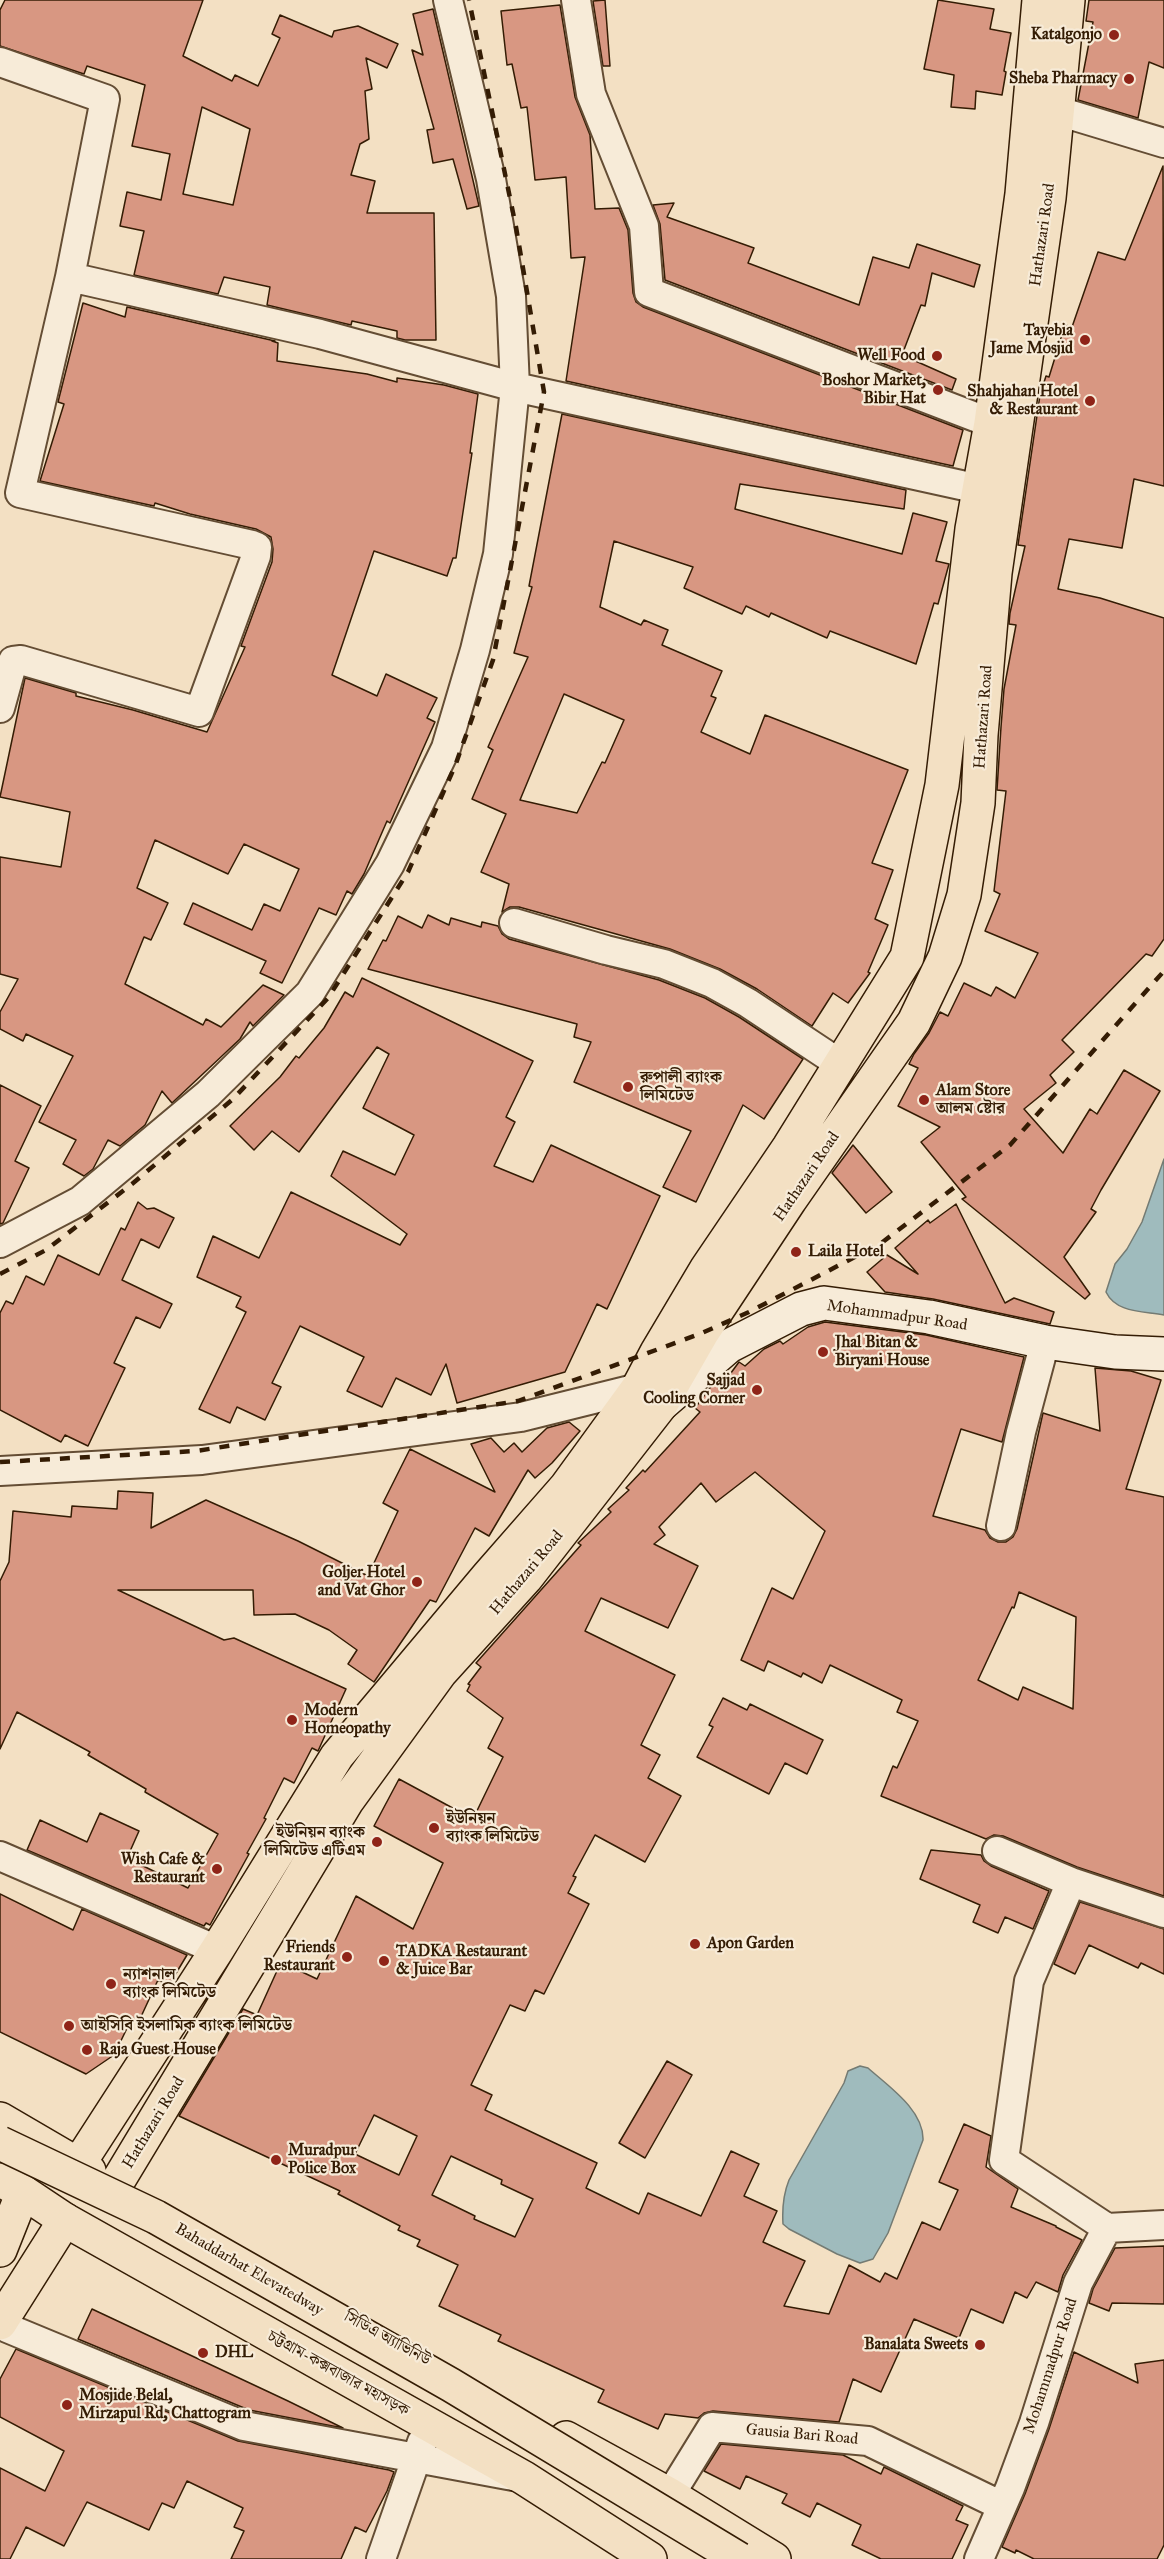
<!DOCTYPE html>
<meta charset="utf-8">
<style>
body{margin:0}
canvas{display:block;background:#f3e0c3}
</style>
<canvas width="1164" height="2559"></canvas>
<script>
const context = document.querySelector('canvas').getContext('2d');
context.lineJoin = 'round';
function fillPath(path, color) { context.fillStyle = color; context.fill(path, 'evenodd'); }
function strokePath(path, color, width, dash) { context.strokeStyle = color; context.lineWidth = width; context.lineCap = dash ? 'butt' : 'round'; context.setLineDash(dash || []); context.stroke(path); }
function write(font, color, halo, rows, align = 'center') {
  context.font = font + ' "IM FELL Great Primer","Noto Serif Bengali",serif'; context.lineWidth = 4.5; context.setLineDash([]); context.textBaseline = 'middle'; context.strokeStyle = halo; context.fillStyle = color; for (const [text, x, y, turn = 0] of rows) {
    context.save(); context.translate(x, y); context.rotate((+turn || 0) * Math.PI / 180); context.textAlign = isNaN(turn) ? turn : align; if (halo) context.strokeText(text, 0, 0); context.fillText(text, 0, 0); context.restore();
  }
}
const water = new Path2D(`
 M 1164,1159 L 1164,1315 C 1143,1311 1116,1313 1106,1292 L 1115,1264 L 1127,1249 L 1142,1222 Z
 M 860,2066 L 868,2068 C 888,2086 924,2110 923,2140 L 888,2233 L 873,2259 L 860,2263 L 837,2254 L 789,2229 L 783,2224 C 782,2208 783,2195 789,2180 L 844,2083 L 848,2071 Z`);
const building = new Path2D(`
 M 5,0 L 203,0 L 183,56 L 232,81 L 235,75 L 258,86 L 280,38 L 272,34 L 280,15 L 332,37 L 334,31 L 358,26 L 398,44 L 387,68 L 366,58 L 372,89 L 365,91 L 369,139 L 360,144 L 351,175 L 375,181 L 367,213 L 434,213 L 436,340 L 405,340 L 397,338 L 397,331 L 352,321 L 351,325 L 267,305 L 270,287 L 224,277 L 218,294 L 134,275 L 144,231 L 120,226 L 127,192 L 161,200 L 170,154 L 132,146 L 145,85 L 87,66 L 84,74 L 0,46 L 0,10 ZM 202,107 L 250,129 L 233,205 L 183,194 Z
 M 605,0 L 610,66 L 603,66 L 593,1 Z
 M 938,0 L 994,9 L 990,29 L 1011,33 L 1004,71 L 1006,72 L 1002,95 L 976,91 L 975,109 L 951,107 L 954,75 L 924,69 Z
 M 1089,0 L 1164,0 L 1164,68 L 1149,62 L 1138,118 L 1078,100 L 1093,22 L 1086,21 Z
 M 560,5 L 575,97 L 590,135 L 595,209 L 619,208 L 628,230 L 633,293 L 636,302 L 643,307 L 963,430 L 953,466 L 566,381 L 585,257 L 571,258 L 566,177 L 535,180 L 527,107 L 521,108 L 512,64 L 507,65 L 501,11 Z
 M 433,9 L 479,206 L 467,209 L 453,159 L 433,163 L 427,130 L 434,129 L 412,50 L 423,55 L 413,14 Z
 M 1163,166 L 1164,486 L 1134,479 L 1122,548 L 1069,539 L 1058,589 L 1100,598 L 1164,618 L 1164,939 L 1152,956 L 1146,954 L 1062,1040 L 1074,1052 L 1050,1075 L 1056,1083 L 1024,1109 L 1063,1153 L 1090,1109 L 1097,1114 L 1124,1070 L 1160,1091 L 1101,1190 L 1091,1209 L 1096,1212 L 1064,1257 L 1090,1294 L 1085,1299 L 962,1199 L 966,1197 L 921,1142 L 940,1127 L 898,1106 L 918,1068 L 909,1064 L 914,1054 L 929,1033 L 940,1012 L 948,1016 L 964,983 L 991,996 L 996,987 L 1015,998 L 1038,953 L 985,931 L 1000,894 L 994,891 L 1006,791 L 997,790 L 1001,727 L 1004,689 L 1016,625 L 1009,624 L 1010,613 L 1025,546 L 1018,545 L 1040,395 L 1046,376 L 1049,377 L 1065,325 L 1072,327 L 1098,252 L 1125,260 Z
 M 674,203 L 667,217 L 754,248 L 748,263 L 859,305 L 873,257 L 909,268 L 917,244 L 980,265 L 974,287 L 932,273 L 925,306 L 921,305 L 902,355 L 956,379 L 952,390 L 665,280 L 660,224 L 653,205 Z
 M 83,303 L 125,317 L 127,307 L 275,341 L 272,341 L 278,343 L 277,361 L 367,374 L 397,382 L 397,378 L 444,385 L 478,394 L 470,453 L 472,453 L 456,558 L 453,558 L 447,576 L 374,551 L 332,675 L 377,696 L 386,674 L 437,698 L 427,718 L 435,722 L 390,823 L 387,821 L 364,874 L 352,894 L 347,891 L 336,915 L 319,908 L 282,983 L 260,973 L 266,961 L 184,924 L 193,903 L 252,930 L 264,904 L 280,911 L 299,869 L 244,844 L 228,874 L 155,840 L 137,888 L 168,903 L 151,940 L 144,937 L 125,984 L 203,1025 L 206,1019 L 221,1027 L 263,985 L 284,995 L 253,1026 L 250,1022 L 240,1039 L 172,1103 L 162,1091 L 145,1125 L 120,1146 L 108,1140 L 93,1169 L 84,1176 L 63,1164 L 76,1140 L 39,1122 L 73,1056 L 26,1034 L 23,1041 L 0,1029 L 0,1012 L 18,979 L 0,974 L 0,857 L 61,867 L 70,812 L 0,797 L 25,678 L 76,693 L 76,696 L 133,710 L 207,732 L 245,647 L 241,646 L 272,562 L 273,549 L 271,537 L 256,529 L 190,514 L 155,503 L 154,506 L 40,481 L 64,404 L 58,402 Z
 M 562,414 L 906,490 L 904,509 L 740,484 L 735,509 L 902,554 L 913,513 L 947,522 L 936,561 L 949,564 L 938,604 L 934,603 L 916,664 L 830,631 L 827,638 L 771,613 L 769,617 L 746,606 L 742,614 L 684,588 L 693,567 L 614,541 L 600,607 L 641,625 L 644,620 L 668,630 L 662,645 L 722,671 L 711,696 L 716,698 L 701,732 L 750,754 L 765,715 L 908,770 L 872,863 L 893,870 L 875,919 L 888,925 L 868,972 L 870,973 L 848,1003 L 833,993 L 812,1026 L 757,989 L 720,969 L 670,949 L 519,907 L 510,907 L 502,912 L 509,884 L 481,872 L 506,814 L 472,799 L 493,750 L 488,747 L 528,657 L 514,653 L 532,587 L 529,586 ZM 564,694 L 624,720 L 605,763 L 602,762 L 577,813 L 520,800 Z
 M 428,915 L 449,925 L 451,918 L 481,927 L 482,922 L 498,926 L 502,934 L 509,939 L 659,980 L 705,998 L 739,1017 L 803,1059 L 764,1119 L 743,1105 L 696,1202 L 663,1187 L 691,1131 L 574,1082 L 591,1042 L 574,1037 L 577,1024 L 368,969 L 383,940 L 386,941 L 398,916 L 422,928 Z
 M 362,978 L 533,1061 L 506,1117 L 515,1122 L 494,1166 L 533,1182 L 551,1145 L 660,1196 L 607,1309 L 597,1304 L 565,1372 L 457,1403 L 446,1364 L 431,1395 L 396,1378 L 382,1407 L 347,1391 L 364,1357 L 300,1326 L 272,1383 L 281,1387 L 265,1420 L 237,1407 L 230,1423 L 199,1409 L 246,1312 L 236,1307 L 241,1297 L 197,1277 L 213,1236 L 259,1258 L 291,1192 L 400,1245 L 407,1234 L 331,1176 L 343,1151 L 395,1175 L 414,1135 L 363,1108 L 389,1054 L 377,1047 L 299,1152 L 272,1131 L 254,1150 L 230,1126 L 280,1077 L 296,1056 L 299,1058 L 324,1028 L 345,992 L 353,997 Z
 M 0,1085 L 41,1106 L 15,1161 L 29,1168 L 3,1223 L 0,1224 Z
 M 853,1145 L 892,1192 L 866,1213 L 832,1173 Z
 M 138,1202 L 147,1209 L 154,1208 L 174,1218 L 159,1248 L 141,1239 L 122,1280 L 172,1304 L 160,1328 L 136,1317 L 114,1363 L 125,1368 L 88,1446 L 65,1435 L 61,1442 L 0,1410 L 0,1313 L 6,1301 L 13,1304 L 26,1276 L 44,1285 L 58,1255 L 99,1275 L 121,1228 L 125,1230 Z
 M 956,1204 L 1005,1303 L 1014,1298 L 1054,1312 L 1050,1324 L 933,1299 L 885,1292 L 867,1272 L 887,1255 L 918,1274 L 895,1248 L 928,1220 L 930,1223 Z
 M 825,1322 L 926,1335 L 1024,1357 L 1002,1442 L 961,1429 L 933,1516 L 985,1530 L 990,1538 L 998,1542 L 1006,1542 L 1013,1537 L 1017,1529 L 1043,1413 L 1100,1431 L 1095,1368 L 1131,1371 L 1161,1380 L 1126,1489 L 1164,1497 L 1164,1896 L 1077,1867 L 1003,1836 L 994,1835 L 986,1839 L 881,1796 L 893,1766 L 897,1768 L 918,1721 L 897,1712 L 902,1700 L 830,1665 L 822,1683 L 803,1673 L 801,1677 L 768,1661 L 764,1671 L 741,1660 L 772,1588 L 793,1599 L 825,1531 L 755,1472 L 716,1502 L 701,1483 L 659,1527 L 665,1535 L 654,1544 L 698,1566 L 668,1628 L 601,1598 L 585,1631 L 675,1675 L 641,1745 L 660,1755 L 648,1778 L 681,1796 L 645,1862 L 595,1835 L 573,1876 L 576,1877 L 568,1893 L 589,1904 L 544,1994 L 535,1990 L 525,2011 L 510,2005 L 471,2085 L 492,2095 L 485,2110 L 597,2163 L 586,2188 L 639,2214 L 648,2193 L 701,2216 L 731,2151 L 759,2164 L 744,2196 L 777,2211 L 763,2242 L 805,2261 L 784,2306 L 829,2314 L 849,2265 L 880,2282 L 885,2273 L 897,2279 L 922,2222 L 940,2230 L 958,2190 L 939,2182 L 964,2124 L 991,2136 L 986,2167 L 1018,2189 L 1011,2207 L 1056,2226 L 1056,2227 L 1082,2240 L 1063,2275 L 1058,2292 L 1036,2282 L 1027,2298 L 1015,2292 L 1003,2323 L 971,2309 L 959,2338 L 914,2319 L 881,2392 L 853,2379 L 839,2422 L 713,2411 L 704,2413 L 698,2418 L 665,2414 L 658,2429 L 598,2402 L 604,2390 L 498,2341 L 501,2335 L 439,2306 L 458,2265 L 417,2246 L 420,2240 L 398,2230 L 400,2226 L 338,2194 L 340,2191 L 179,2116 L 243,2009 L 257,2015 L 281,1962 L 317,1979 L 356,1896 L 413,1929 L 443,1863 L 374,1826 L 399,1779 L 473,1819 L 503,1757 L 488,1748 L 503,1718 L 467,1691 L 470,1685 L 468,1684 L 481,1667 L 476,1663 L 581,1545 L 578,1543 L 611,1512 L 608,1509 L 629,1490 L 626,1488 L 643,1470 L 645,1472 L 700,1412 L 695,1408 L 712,1385 L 721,1378 L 725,1381 L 739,1362 L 745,1366 L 764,1349 L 780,1341 L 783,1344 L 808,1327 ZM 1019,1592 L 1076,1617 L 1073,1709 L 1023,1687 L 1018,1700 L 978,1680 L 1012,1607 L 1014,1608 ZM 374,2115 L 417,2136 L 399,2175 L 355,2154 ZM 451,2156 L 502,2180 L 501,2184 L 533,2199 L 515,2237 L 474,2219 L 475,2216 L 432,2195 Z
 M 569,1422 L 580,1431 L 552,1463 L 535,1478 L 528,1470 L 489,1536 L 475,1528 L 436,1602 L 430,1600 L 374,1682 L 348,1664 L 357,1650 L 329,1630 L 295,1614 L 254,1615 L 253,1590 L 118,1590 L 224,1640 L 234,1638 L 346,1689 L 318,1751 L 312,1748 L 294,1783 L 284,1778 L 264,1818 L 266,1819 L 247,1853 L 249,1854 L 210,1925 L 206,1923 L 204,1926 L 27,1850 L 40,1820 L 87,1842 L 100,1813 L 139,1831 L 127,1858 L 188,1888 L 218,1834 L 145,1792 L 146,1789 L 88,1755 L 90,1752 L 17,1712 L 0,1749 L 0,1581 L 9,1562 L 13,1511 L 71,1517 L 72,1506 L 117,1509 L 118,1491 L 153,1493 L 151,1528 L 206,1500 L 298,1541 L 368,1576 L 398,1511 L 383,1503 L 410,1449 L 495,1492 L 471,1444 L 491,1438 L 504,1452 L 514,1443 L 522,1452 L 547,1428 Z
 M 723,1698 L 747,1710 L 750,1704 L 823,1740 L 807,1774 L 785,1763 L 769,1794 L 697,1757 L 713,1727 L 709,1725 Z
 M 931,1850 L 981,1855 L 984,1861 L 991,1866 L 1049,1891 L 1033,1929 L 1005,1917 L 998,1933 L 973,1922 L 980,1905 L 920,1879 Z
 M 0,1894 L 73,1930 L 82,1909 L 187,1955 L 169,1985 L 158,1980 L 139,2021 L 132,2018 L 114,2055 L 86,2074 L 0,2032 Z
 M 1080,1902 L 1164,1929 L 1164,1974 L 1141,1963 L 1138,1968 L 1089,1945 L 1075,1974 L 1054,1964 Z
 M 667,2061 L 692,2075 L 645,2158 L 619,2143 Z
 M 1164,2246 L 1164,2304 L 1112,2303 L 1109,2311 L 1089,2303 L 1093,2289 L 1115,2248 Z
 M 92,2309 L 288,2401 L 343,2428 L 249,2410 L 78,2339 Z
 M 16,2349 L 238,2441 L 389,2470 L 394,2472 L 387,2491 L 366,2532 L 355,2527 L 341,2559 L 231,2559 L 244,2531 L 234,2527 L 243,2508 L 187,2481 L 174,2508 L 162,2503 L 149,2530 L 87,2502 L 64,2546 L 26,2527 L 10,2559 L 0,2559 L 0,2468 L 45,2491 L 64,2451 L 0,2417 L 0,2379 Z
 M 1074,2352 L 1138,2383 L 1135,2364 L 1164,2360 L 1164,2545 L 1157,2559 L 1034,2559 L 1016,2550 L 1015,2553 L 1002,2547 L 1025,2494 L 1049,2429 Z
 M 721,2444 L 843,2455 L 881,2474 L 884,2467 L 963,2506 L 956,2520 L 968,2525 L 952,2559 L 881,2559 L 852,2545 L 861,2525 L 817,2503 L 810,2517 L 782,2503 L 787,2494 L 746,2476 L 740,2489 L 704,2471 Z`);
const street = new Path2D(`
 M 576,0 L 591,94 L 644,226 L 649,292 L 991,423
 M 0,62 L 105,99 L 70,277 L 320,334 L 515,387 L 979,489
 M 1058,111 L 1164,143
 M 0,708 L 13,661 L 21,660 L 199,712 L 256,556 L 257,547 L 252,545 L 20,493 L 70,277
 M 514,923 L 606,950 L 664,964 L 712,983 L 748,1003 L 840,1064
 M 0,1243 L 80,1201 L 208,1094 L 310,993 L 390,864 L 446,748 L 475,650 L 498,554 L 515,387 L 511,296 L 491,179 L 448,0
 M 0,1471 L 202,1460 L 521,1417 L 638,1388
 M 1001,1526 L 1021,1432 L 1045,1342
 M 997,1851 L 1071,1882 L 1164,1913
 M 0,1856 L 217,1950
 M 1071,1882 L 1029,1981 L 1004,2160 L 1107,2228
 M 0,2325 L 244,2426 L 513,2476
 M 670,2495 L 712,2427 L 868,2441 L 1002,2506
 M 381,2559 L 422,2442
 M 979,2559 L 1010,2488 L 1034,2423 L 1078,2283 L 1107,2228 L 1164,2225`);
const secondary = new Path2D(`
 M 663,1403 L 729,1346 L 801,1309 L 824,1303 L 929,1317 L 1045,1342 L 1115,1352 L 1164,1354`);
const primary = new Path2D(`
 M 0,2250 L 23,2192
 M 0,2323 L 65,2220`);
const highway = new Path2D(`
 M 0,2119 L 89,2171
 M 78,2165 L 217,1950 L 337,1756 L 488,1576 L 566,1487 L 638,1388 L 657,1352 L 707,1268 L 789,1147 L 907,957 L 942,785 L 972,529 L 991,423 L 1022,194 L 1039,0
 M 0,2180 L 23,2192 L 65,2220 L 524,2478 L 650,2559
 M 115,2186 L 347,1801 L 440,1673 L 526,1578 L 660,1406 L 702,1333 L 790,1200 L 914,1022 L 945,957 L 964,895 L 978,803 L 981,735 L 995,573 L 1049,198 L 1068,0
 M 566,2438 L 670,2495 L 774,2559`);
const rail = new Path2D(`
 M 0,1274 L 46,1250 L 132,1184 L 233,1099 L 328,998 L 408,872 L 455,766 L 493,660 L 544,392 L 516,227 L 469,0
 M 0,1462 L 196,1451 L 518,1401 L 702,1333 L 749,1312 L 880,1244 L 1010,1145 L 1164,971`);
const highwayBridge = new Path2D(`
 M 0,2143 L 156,2217 L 451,2385 L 739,2559`);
const markers = [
 [1114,35,6,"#8f2418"],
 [1129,79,6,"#8f2418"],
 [1085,340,6,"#8f2418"],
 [937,356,6,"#8f2418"],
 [938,390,6,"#8f2418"],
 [1090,401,6,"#8f2418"],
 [628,1087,6,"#8f2418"],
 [924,1100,6,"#8f2418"],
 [796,1252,6,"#8f2418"],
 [823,1352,6,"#8f2418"],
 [757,1390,6,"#8f2418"],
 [417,1582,6,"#8f2418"],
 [292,1720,6,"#8f2418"],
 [434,1828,6,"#8f2418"],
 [377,1842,6,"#8f2418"],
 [217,1869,6,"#8f2418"],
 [695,1944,6,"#8f2418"],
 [347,1957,6,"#8f2418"],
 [384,1961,6,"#8f2418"],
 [111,1984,6,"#8f2418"],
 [69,2026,6,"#8f2418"],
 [87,2050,6,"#8f2418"],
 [276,2160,6,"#8f2418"],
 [980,2345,6,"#8f2418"],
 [203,2353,6,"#8f2418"],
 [67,2405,6,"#8f2418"]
];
const poiNames = [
 ["Katalgonjo",1102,35,"right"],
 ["Sheba Pharmacy",1117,79,"right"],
 ["Tayebia",1073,331,"right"],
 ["Jame Mosjid",1073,349,"right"],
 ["Well Food",925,356,"right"],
 ["Boshor Market,",926,381,"right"],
 ["Bibir Hat",926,399,"right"],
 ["Shahjahan Hotel",1078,392,"right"],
 ["& Restaurant",1078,410,"right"],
 ["রুপালী ব্যাংক",640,1078],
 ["লিমিটেড",640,1096],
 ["Alam Store",936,1091],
 ["আলম ষ্টোর",936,1109],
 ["Laila Hotel",808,1252],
 ["Jhal Bitan &",835,1343],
 ["Biryani House",835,1361],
 ["Sajjad",745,1381,"right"],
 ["Cooling Corner",745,1399,"right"],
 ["Goljer Hotel",405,1573,"right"],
 ["and Vat Ghor",405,1591,"right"],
 ["Modern",304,1711],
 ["Homeopathy",304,1729],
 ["ইউনিয়ন",446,1819],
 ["ব্যাংক লিমিটেড",446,1837],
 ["ইউনিয়ন ব্যাংক",365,1833,"right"],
 ["লিমিটেড এটিএম",365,1851,"right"],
 ["Wish Cafe &",205,1860,"right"],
 ["Restaurant",205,1878,"right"],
 ["Apon Garden",707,1944],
 ["Friends",335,1948,"right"],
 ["Restaurant",335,1966,"right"],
 ["TADKA Restaurant",396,1952],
 ["& Juice Bar",396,1970],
 ["ন্যাশনাল",123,1975],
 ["ব্যাংক লিমিটেড",123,1993],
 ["আইসিবি ইসলামিক ব্যাংক লিমিটেড",81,2026],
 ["Raja Guest House",99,2050],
 ["Muradpur",288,2151],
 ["Police Box",288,2169],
 ["Banalata Sweets",968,2345,"right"],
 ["DHL",215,2353],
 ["Mosjide Belal,",79,2396],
 ["Mirzapul Rd, Chattogram",79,2414]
];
const streetNames = [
 ["Hathazari Road",1043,235,-82],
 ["Hathazari Road",984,717,-86],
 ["Hathazari Road",807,1177,-56],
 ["Mohammadpur Road",897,1316,8],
 ["Hathazari Road",527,1573,-50],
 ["Hathazari Road",154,2123,-59],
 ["Bahaddarhat Elevatedway",249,2270,30],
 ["সিডিএ অ্যাভিনিউ",387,2339,29],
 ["Mohammadpur Road",1051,2366,-72],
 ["চট্টগ্রাম-কক্সবাজার মহাসড়ক",338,2374,29],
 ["Gausia Bari Road",802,2435,5]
];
fillPath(water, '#9fbbbd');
strokePath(water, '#747b73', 1.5);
fillPath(building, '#d89782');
strokePath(building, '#341c04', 1.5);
strokePath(street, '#644d34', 32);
strokePath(secondary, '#341c04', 36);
strokePath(primary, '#341c04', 36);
strokePath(highway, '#341c04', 36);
strokePath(street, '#f7ebd8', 28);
strokePath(secondary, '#f7ebd8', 33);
strokePath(primary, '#f3e0c3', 33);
strokePath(highway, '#f3e0c3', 33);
strokePath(rail, '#341c04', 4.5, [10, 10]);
strokePath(highwayBridge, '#341c04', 36, []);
strokePath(highwayBridge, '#f3e0c3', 33);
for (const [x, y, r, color] of markers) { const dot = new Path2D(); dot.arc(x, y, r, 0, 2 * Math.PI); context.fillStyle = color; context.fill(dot); strokePath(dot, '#f7ebd8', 2); }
write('bold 16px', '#341c04', '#f7ebd8', poiNames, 'left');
write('16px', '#341c04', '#f7ebd8', streetNames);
</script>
